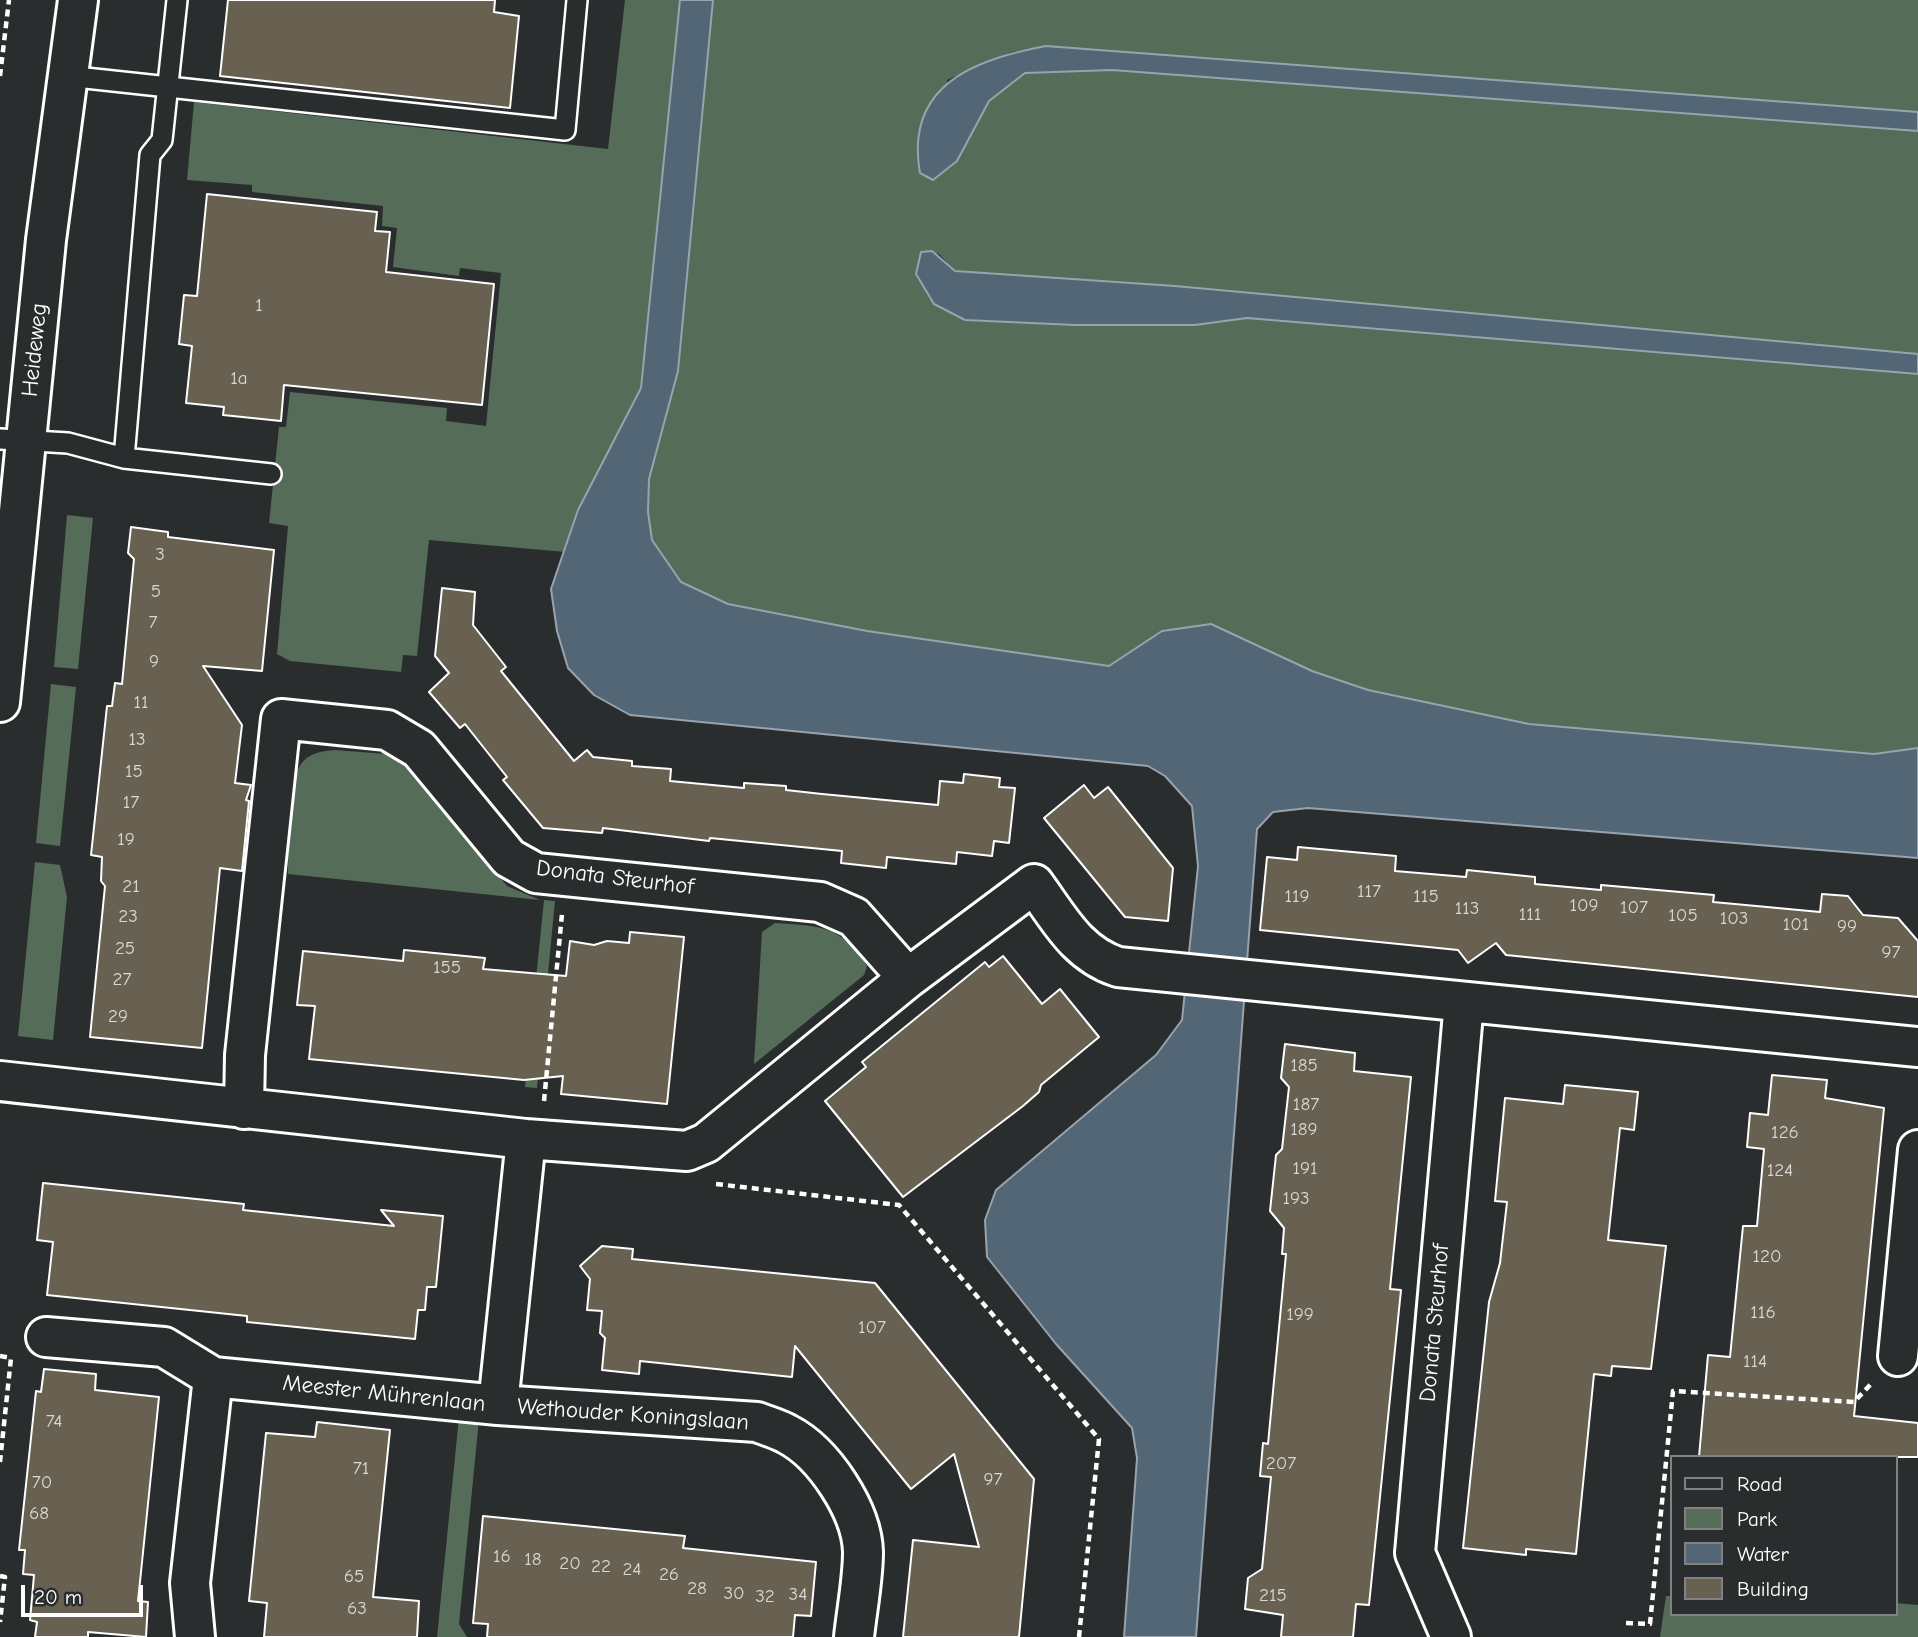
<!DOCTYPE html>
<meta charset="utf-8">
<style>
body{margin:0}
#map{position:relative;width:1918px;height:1637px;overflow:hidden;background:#2a2d2e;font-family:"Comic Neue",sans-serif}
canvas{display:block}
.legend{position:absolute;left:1670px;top:1455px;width:228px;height:161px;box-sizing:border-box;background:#2a2d2e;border:2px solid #7f8182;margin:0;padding:9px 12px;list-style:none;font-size:21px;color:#fff}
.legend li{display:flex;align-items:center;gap:14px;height:35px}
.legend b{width:35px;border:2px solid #7f8182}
.scale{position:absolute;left:21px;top:1585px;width:122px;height:32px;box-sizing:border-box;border:4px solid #fff;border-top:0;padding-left:9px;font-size:21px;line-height:24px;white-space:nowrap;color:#fff;-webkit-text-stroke:5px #2a2d2e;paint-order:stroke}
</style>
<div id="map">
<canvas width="1918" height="1637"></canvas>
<ul class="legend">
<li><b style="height:9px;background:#2a2d2e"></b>Road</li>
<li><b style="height:19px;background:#556c58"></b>Park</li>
<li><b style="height:19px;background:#536676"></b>Water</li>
<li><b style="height:19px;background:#686151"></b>Building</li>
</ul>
<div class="scale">20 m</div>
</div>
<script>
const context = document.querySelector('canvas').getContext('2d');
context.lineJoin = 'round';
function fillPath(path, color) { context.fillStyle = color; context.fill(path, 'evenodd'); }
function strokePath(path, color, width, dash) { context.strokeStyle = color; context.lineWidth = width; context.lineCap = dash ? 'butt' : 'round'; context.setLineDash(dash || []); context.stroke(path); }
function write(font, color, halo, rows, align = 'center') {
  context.font = font + ' "Comic Neue",sans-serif'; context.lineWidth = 6; context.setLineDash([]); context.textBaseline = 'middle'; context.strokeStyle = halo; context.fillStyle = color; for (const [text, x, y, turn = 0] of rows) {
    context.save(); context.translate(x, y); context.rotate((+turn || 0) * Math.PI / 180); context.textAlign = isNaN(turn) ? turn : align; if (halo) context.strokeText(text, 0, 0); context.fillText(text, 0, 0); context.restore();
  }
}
const green = new Path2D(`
 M 625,0 L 680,0 L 641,388 L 578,510 L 566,552 L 429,540 L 417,656 L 403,655 L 401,672 L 290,661 L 277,654 L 288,526 L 269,523 L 279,427 L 286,427 L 290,392 L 447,408 L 446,421 L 486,426 L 501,273 L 460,268 L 459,276 L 393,267 L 397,228 L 382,226 L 383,206 L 252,192 L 252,185 L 187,180 L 194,102 L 608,149 Z
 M 713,0 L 1918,0 L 1918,112 L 1046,46 L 1012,52 L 947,80 L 957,161 L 989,101 L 1026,73 L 1112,70 L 1918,131 L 1918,354 L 1175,286 L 955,271 L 937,252 L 966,320 C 1060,324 1154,331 1247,318 L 1918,374 L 1918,748 L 1874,754 L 1529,724 L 1368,690 L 1312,671 L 1163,631 L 1109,666 L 1075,663 L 867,631 L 728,604 L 681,582 L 652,540 L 648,512 L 649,479 L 678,371 Z
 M 67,515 L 93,518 L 78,669 L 54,667 Z
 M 51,684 L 76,687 L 60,846 L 36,843 Z
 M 335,750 L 399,755 L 507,886 L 540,900 L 288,874 C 289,851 289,780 301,764 C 309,753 322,751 335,750 Z
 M 35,862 L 60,865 L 67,897 L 53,1040 L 18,1036 Z
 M 544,900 L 555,901 L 537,1088 L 525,1087 Z
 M 775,923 C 819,926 842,925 867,966 L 864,975 L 754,1064 L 762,932 Z
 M 459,1417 L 479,1419 L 459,1624 L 467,1637 L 437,1637 Z
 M 1666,1596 L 1671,1596 L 1671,1614 L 1895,1614 L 1895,1603 L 1918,1605 L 1918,1637 L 1660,1637 Z`);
const water = new Path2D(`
 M 680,0 L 713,0 L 678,371 L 649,479 L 648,512 L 652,540 L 681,582 L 728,604 L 867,631 L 1109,666 L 1162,631 L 1211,624 L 1312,671 L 1368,690 L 1529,724 L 1874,754 L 1918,748 L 1918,858 L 1308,808 L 1273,812 L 1257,829 L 1196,1637 L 1124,1637 L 1137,1458 L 1132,1428 L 1056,1344 L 987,1257 L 985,1220 L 996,1190 L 1156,1055 L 1182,1020 L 1198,866 L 1192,806 L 1165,776 L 1148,766 L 630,715 L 594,695 L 568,668 L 557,631 L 551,589 L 578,510 L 641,388 Z
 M 1046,46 L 1918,112 L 1918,131 L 1112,70 L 1025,73 L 989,101 L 957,161 L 933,180 L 920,173 C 904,85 975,59 1046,46 Z
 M 932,251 L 955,271 L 1175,286 L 1918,354 L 1918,374 L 1247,318 L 1195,325 L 1075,325 L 965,320 L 934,304 L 916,274 L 921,252 Z`);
const building = new Path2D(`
 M 228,0 L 495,0 L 494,12 L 519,16 L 510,108 L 220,76 Z
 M 207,194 L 377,212 L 375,231 L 390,232 L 386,272 L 494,284 L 482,405 L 284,385 L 281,421 L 223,415 L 224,407 L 186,403 L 192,346 L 179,344 L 184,295 L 197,296 Z
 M 131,527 L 168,532 L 168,537 L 274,550 L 262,671 L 203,666 L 242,725 L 235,783 L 251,785 L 246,800 L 249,801 L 242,871 L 220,868 L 202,1048 L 90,1037 L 105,886 L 101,881 L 102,857 L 91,855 L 107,706 L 112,706 L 115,683 L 122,684 L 134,559 L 128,553 Z
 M 442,588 L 475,592 L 473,625 L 506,667 L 501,671 L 574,761 L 587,750 L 593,757 L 632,761 L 632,766 L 671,769 L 670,781 L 744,788 L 744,783 L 786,786 L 786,790 L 822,794 L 938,805 L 940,781 L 963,783 L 964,774 L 1000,778 L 999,787 L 1015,788 L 1009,843 L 994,841 L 992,856 L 957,852 L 956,864 L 887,857 L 886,868 L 841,863 L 842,851 L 710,838 L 709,841 L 603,828 L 602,833 L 543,828 L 503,780 L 507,777 L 465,724 L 460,728 L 429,692 L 449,673 L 435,656 Z
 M 1084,785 L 1094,798 L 1108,787 L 1173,868 L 1168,921 L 1125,917 L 1044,818 Z
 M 1298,847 L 1396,856 L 1395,871 L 1466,877 L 1467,870 L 1535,877 L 1535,884 L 1601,890 L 1601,885 L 1714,895 L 1713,902 L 1767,907 L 1820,912 L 1822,894 L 1848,896 L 1863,915 L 1898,918 L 1918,941 L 1918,997 L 1506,955 L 1496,943 L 1468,963 L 1458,950 L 1260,930 L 1267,857 L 1297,860 Z
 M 630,932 L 684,937 L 667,1104 L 561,1094 L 563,1076 L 524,1080 L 309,1059 L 315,1006 L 297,1005 L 303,951 L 403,961 L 404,950 L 485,958 L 483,969 L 566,976 L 570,941 L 594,945 L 607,941 L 629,943 Z
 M 1003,956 L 1042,1004 L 1060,989 L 1099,1037 L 1041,1085 L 1039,1092 L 1023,1106 L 903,1197 L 825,1101 L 866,1067 L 862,1062 L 985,962 L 989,967 Z
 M 1285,1044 L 1355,1053 L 1354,1071 L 1411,1077 L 1390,1289 L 1401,1290 L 1369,1605 L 1356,1604 L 1353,1637 L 1281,1637 L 1283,1615 L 1245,1609 L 1248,1578 L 1262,1569 L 1271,1477 L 1260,1476 L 1263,1443 L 1268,1444 L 1286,1254 L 1282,1254 L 1284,1228 L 1270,1211 L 1276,1155 L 1282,1149 L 1289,1087 L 1281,1078 Z
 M 1772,1075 L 1827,1080 L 1825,1098 L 1884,1108 L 1854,1416 L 1918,1423 L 1918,1457 L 1699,1457 L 1708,1355 L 1730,1357 L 1743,1226 L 1757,1226 L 1764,1149 L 1747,1147 L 1750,1113 L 1768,1115 Z
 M 1565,1085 L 1638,1092 L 1634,1130 L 1620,1128 L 1608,1240 L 1666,1246 L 1651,1369 L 1612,1366 L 1611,1376 L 1594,1374 L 1576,1554 L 1526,1549 L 1526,1555 L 1463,1548 L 1489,1302 L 1500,1263 L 1507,1202 L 1495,1201 L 1505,1098 L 1563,1104 Z
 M 43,1183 L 244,1204 L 243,1210 L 394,1226 L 381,1210 L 443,1216 L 436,1287 L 427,1287 L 425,1310 L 418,1310 L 415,1339 L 247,1322 L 247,1316 L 47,1295 L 53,1242 L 37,1240 Z
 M 602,1246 L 633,1249 L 632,1259 L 875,1283 L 1034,1479 L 1019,1637 L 903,1637 L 913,1540 L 979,1547 L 954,1454 L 911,1489 L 795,1346 L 792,1377 L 640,1361 L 639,1374 L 602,1370 L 605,1338 L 600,1333 L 602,1311 L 587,1310 L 590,1279 L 580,1266 Z
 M 44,1369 L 96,1374 L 95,1390 L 159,1397 L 138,1601 L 148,1602 L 146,1637 L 88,1632 L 88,1637 L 35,1637 L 37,1622 L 30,1620 L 34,1575 L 23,1574 L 25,1550 L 19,1550 L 36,1391 L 41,1392 Z
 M 317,1422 L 390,1430 L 373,1597 L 419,1601 L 417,1637 L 264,1637 L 267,1603 L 249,1601 L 266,1433 L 315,1437 Z
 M 483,1516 L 685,1536 L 683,1548 L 816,1562 L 811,1616 L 795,1615 L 793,1637 L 487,1637 L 488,1624 L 473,1623 Z`);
const path = new Path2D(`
 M 0,76 L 9,0
 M 544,1101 L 562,914
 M 716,1184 L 899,1205 L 1099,1439 L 1079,1637
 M 0,1356 L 11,1358
 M 0,1462 L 11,1358
 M 0,1576 L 5,1577 L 0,1622
 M 1626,1623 L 1650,1624 L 1673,1391 L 1854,1402 L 1871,1384`);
const lane = new Path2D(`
 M 67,76 L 565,130 L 577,0
 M 0,439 L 68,443 L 124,458 L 271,474
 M 124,458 L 150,155 L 162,140 L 177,0`);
const street = new Path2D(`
 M 0,1081 L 526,1139 L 687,1151 L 706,1143 L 908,978 L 1034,884 C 1059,918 1076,953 1118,967 L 1918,1047
 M 244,1109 L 245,1055 L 281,719 L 387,730 L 419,749 L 509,858 L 536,873 L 820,902 L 854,917 L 908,978
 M 46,1337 L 164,1347 L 213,1377
 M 1898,1356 L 1918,1150
 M 498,1405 L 757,1422 C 767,1426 778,1429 787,1434 C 824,1453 862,1511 863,1552 C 863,1579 857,1609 854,1637
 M 195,1637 L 190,1583 L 213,1377 L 498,1405 L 526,1139
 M 1451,1637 L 1415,1553 L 1464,1002`);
const secondary = new Path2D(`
 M 0,702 L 46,240 L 78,0`);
const numberNames = [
 ["1",259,306],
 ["1a",239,379],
 ["3",160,555],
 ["5",156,592],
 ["7",153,623],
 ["9",154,662],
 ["11",141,703],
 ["13",137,740],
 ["15",134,772],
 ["17",131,803],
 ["19",126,840],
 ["21",131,887],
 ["117",1369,892],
 ["119",1297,897],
 ["115",1426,897],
 ["109",1584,906],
 ["107",1634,908],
 ["113",1467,909],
 ["111",1530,915],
 ["105",1683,916],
 ["23",128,917],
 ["103",1734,919],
 ["101",1796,925],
 ["99",1847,927],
 ["25",125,949],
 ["97",1891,953],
 ["155",447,968],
 ["27",122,980],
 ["29",118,1017],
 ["185",1304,1066],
 ["187",1306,1105],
 ["189",1304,1130],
 ["126",1785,1133],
 ["191",1305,1169],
 ["124",1780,1171],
 ["193",1296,1199],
 ["120",1767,1257],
 ["116",1763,1313],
 ["199",1300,1315],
 ["107",872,1328],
 ["114",1755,1362],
 ["74",54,1422],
 ["207",1281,1464],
 ["71",361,1469],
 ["97",993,1480],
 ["70",42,1483],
 ["68",39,1514],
 ["16",502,1557],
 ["18",533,1560],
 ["20",570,1564],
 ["22",601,1567],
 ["24",632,1570],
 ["26",669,1575],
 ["65",354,1577],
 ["28",697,1589],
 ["30",734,1594],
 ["34",798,1595],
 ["215",1273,1596],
 ["32",765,1597],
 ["63",357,1609]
];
const streetNames = [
 ["Heideweg",35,350,-84],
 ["Donata Steurhof",615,878,7],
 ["Donata Steurhof",1435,1323,-85],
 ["Meester Mührenlaan",384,1394,6],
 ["Wethouder Koningslaan",633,1415,4]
];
fillPath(green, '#556c58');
fillPath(water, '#536676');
strokePath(water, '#98a3ad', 2);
fillPath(building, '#686151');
strokePath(building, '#fff', 2);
strokePath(lane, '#fff', 24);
strokePath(street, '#fff', 44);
strokePath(secondary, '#fff', 44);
strokePath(path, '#fff', 4.5, [7, 5]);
strokePath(lane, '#2a2d2e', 19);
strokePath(street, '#2a2d2e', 38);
strokePath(secondary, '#2a2d2e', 38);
write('19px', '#d9d8d4', null, numberNames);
write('23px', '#fff', '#2a2d2e', streetNames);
</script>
